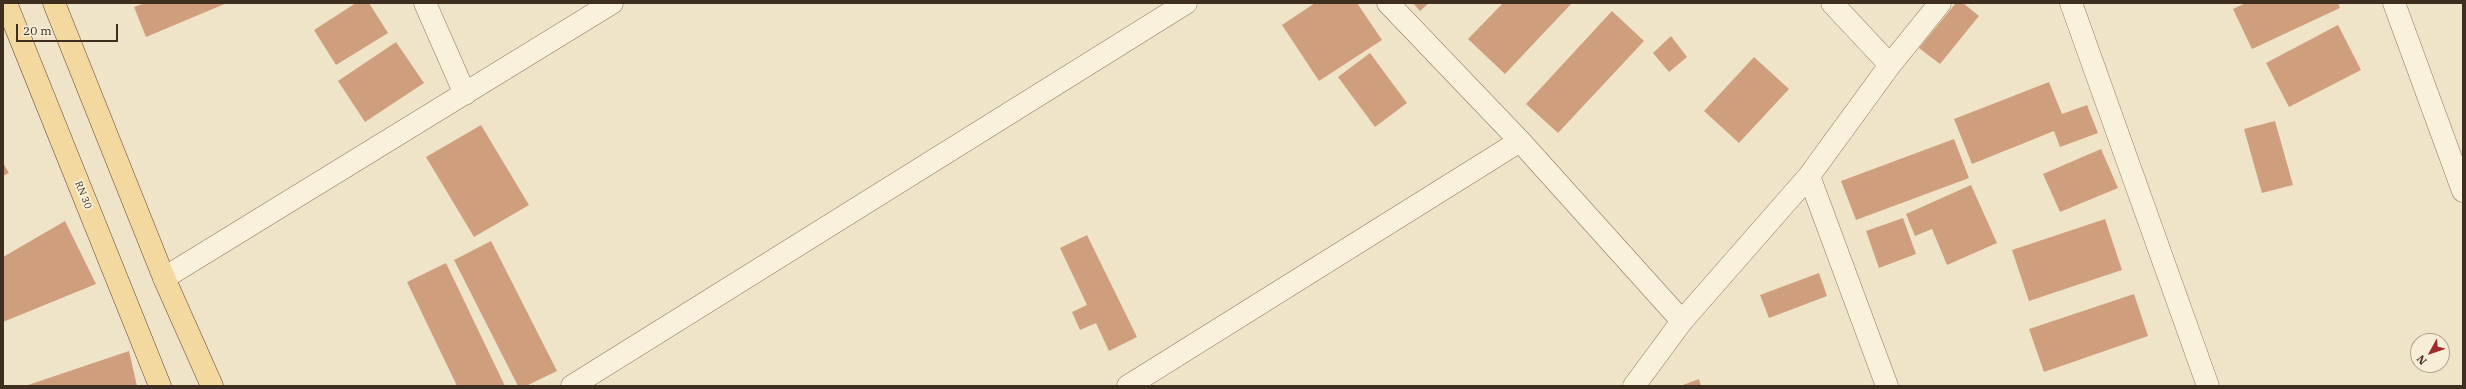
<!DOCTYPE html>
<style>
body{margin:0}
#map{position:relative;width:2466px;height:389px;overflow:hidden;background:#f0e4c8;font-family:"IBM Plex Serif",serif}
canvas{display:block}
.frame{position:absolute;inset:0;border:4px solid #3d2e20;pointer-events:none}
.north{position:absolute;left:2410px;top:333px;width:40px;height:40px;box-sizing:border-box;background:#f7eed8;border:1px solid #ada18e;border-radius:50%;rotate:230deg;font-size:11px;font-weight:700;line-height:16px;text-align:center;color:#3d2e20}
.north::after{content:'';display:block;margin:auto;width:14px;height:18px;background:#9e2a2b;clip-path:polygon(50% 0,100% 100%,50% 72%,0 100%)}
.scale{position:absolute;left:16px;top:24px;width:102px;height:18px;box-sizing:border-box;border:2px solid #3d2e20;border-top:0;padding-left:5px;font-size:12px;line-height:14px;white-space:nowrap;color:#3d2e20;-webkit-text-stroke:3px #f7eed8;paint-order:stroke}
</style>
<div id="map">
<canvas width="2466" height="389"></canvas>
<div class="frame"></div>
<div class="north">N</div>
<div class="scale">20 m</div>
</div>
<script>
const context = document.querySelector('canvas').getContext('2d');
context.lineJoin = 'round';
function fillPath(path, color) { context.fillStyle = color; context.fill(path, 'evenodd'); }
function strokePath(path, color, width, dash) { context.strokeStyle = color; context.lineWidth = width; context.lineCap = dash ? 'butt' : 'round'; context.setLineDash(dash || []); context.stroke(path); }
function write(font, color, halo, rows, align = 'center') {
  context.font = font + ' "IBM Plex Serif",serif'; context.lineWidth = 4; context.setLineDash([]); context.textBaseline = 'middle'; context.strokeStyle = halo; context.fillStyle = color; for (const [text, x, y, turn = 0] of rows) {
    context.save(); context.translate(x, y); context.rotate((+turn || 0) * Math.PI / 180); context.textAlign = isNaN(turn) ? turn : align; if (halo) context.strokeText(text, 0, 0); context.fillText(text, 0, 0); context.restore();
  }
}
const building = new Path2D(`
 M 145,3 L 227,3 L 146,37 L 134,7 Z
 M 356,3 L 369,3 L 388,33 L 336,65 L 314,30 Z
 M 1315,3 L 1357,3 L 1382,40 L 1319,81 L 1282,25 Z
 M 1413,3 L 1429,3 L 1420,11 Z
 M 1503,3 L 1572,3 L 1505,74 L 1468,39 Z
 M 1956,3 L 1963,3 L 1979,16 L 1940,64 L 1919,48 Z
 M 2246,3 L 2338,3 L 2340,8 L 2252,49 L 2233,9 Z
 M 1612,11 L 1644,41 L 1558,133 L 1526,104 Z
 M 2338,25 L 2361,70 L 2289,107 L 2266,63 Z
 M 1671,36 L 1687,57 L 1669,72 L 1653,53 Z
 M 396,42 L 424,83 L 365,122 L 338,81 Z
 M 1370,53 L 1407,103 L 1375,127 L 1338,77 Z
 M 1754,57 L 1789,89 L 1739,143 L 1704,111 Z
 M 2049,82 L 2062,114 L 2087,105 L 2098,133 L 2060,147 L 2054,131 L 1972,164 L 1954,119 Z
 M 2275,121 L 2293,185 L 2262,193 L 2244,129 Z
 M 481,125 L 529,205 L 474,237 L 426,157 Z
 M 1954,139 L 1969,178 L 1856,220 L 1841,181 Z
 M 2101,149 L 2118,188 L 2060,212 L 2043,174 Z
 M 3,163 L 9,173 L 3,176 Z
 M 1971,185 L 1997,243 L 1947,265 L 1932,229 L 1915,236 L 1906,214 Z
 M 1903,218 L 1916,254 L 1879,268 L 1866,231 Z
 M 2105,219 L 2122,270 L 2029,301 L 2012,250 Z
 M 65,221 L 96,284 L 3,322 L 3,257 Z
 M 1087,235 L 1137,337 L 1109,351 L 1096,323 L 1080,330 L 1072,312 L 1087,305 L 1060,248 Z
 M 491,241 L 557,371 L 526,386 L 518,386 L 454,260 Z
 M 446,263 L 505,386 L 457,386 L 407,282 Z
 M 1819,273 L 1827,296 L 1769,318 L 1760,295 Z
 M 2134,294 L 2148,336 L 2044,372 L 2029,329 Z
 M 129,351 L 137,386 L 25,386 Z
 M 1699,379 L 1701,386 L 1680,386 Z`);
const minor = new Path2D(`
 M 425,3 L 465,94
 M 1388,3 L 1520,141 L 1682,321
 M 1832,3 L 1890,65
 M 2071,3 L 2208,386
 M 2394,3 L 2463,191
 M 1809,176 L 1887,386
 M 164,278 L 612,3
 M 572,386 L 1186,3
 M 1128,386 L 1520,141
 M 1634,386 L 1682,321 L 1809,176 L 1890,65 L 1940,3`);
const major = new Path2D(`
 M 6,3 L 160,386
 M 54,3 L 164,278 L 212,386`);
const streetNames = [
 ["RN 30",83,195,68]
];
fillPath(building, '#cf9f7d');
strokePath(minor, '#8d765c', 23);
strokePath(major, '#5b4430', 23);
strokePath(minor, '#faf1dc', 22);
strokePath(major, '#f3d9a0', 22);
write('10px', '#3d2e20', '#f7eed8', streetNames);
</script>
